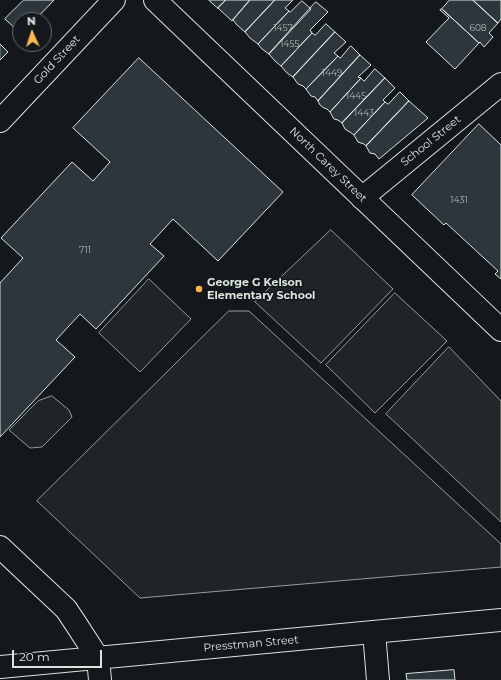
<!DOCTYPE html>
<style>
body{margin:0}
#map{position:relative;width:501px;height:680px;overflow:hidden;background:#14181c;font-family:Montserrat,sans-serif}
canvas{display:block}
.north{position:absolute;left:12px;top:12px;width:40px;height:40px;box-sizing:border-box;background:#14181c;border:1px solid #626a69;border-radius:50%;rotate:357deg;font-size:11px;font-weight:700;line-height:16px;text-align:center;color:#d8e6dc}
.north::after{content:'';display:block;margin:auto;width:14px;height:18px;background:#ffb74d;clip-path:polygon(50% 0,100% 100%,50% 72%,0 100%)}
.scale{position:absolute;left:12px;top:650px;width:90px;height:18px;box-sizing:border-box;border:2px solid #d8e6dc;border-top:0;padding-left:5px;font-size:12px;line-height:14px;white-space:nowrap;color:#d8e6dc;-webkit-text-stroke:3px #14181c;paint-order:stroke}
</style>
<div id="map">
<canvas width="501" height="680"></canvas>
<div class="north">N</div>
<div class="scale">20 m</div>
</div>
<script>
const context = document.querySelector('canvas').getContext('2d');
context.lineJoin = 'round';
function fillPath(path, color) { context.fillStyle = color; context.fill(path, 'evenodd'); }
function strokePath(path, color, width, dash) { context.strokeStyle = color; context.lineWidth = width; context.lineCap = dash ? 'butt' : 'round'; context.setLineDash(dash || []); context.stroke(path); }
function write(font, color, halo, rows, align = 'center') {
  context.font = font + ' Montserrat,sans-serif'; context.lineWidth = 3; context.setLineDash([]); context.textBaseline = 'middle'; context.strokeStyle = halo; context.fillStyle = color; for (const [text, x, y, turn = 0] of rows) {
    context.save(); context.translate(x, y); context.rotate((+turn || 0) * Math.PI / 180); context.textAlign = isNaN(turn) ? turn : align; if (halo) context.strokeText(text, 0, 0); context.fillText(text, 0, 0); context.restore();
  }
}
const green = new Path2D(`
 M 331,230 L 393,289 L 321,363 L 255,302 Z
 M 149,279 L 191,319 L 140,372 L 99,333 Z
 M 395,293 L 447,341 L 375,413 L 326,365 Z
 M 229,311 L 249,311 L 501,544 L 501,567 L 140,598 L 37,501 Z
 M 52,396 L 69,410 L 72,417 L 42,447 L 30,448 L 9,430 L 38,401 Z`);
const parking = new Path2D(`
 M 449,347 L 501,401 L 501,522 L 386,414 Z`);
const building = new Path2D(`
 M 24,0 L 54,0 L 35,20 L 20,20 L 20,33 L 5,19 Z
 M 209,0 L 226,0 L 218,8 Z
 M 226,0 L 250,0 L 232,21 L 218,8 Z
 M 250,0 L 275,0 L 245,32 L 237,25 L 233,20 Z
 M 275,0 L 293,0 L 285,8 L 289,11 L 258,44 L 250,38 L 245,32 Z
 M 450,0 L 473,0 L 498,23 L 489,33 L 493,37 L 484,47 L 480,42 L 479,43 L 442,9 Z
 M 473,0 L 501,0 L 501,19 L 498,23 Z
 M 302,1 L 311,9 L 269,54 L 262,49 L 258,44 L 289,11 L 290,12 Z
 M 316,2 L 328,12 L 310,30 L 312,33 L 281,66 L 275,61 L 269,54 Z
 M 442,9 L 479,43 L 455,69 L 426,42 L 449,18 L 440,10 Z
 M 326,24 L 335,32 L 293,77 L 287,73 L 281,66 L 312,33 L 315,35 Z
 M 335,32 L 346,42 L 334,53 L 338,56 L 306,89 L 303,86 L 298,84 L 293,77 Z
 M 0,44 L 8,52 L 0,60 Z
 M 351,46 L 360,55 L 318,101 L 315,97 L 311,96 L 306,89 L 338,56 L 340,58 Z
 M 360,55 L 371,65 L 358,77 L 361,78 L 330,112 L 327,109 L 324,108 L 320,105 L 318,101 Z
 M 139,58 L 283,192 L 218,261 L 173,219 L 150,244 L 164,256 L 96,329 L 80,314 L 56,340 L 75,357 L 0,437 L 0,283 L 23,258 L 1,238 L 72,162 L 93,181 L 110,162 L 73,128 Z
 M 375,69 L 385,78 L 342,123 L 338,120 L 334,119 L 330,112 L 361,78 L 364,81 Z
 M 385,78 L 395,88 L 383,100 L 385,102 L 354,135 L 350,132 L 348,131 L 345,129 L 342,123 Z
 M 400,92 L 409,101 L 366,146 L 364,144 L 358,142 L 354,135 L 385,102 L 388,104 Z
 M 409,101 L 428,118 L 379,159 L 375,154 L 370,153 L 366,146 Z
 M 479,124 L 501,145 L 501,279 L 495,274 L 498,271 L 446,223 L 444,225 L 412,195 Z
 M 454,670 L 455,680 L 407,680 L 406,674 Z`);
const street = new Path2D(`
 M 362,198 L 501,84
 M 374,632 L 378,680`);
const secondary = new Path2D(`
 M 155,0 L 501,330
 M 0,121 L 114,0
 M 0,547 L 66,609 L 76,624 L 98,658 L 100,680
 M 0,667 L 501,620`);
const markers = [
 [199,289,4,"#ffb74d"]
];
const numberNames = [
 ["1457",283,28],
 ["608",478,28],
 ["1455",290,44],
 ["1449",332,73],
 ["1445",356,96],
 ["1443",364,113],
 ["1431",459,200],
 ["711",85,250]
];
const streetNames = [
 ["Gold Street",57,60,-47],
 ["School Street",431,141,-39],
 ["North Carey Street",328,165,44],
 ["Presstman Street",251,644,-5]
];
const poiNames = [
 ["George G Kelson",207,283],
 ["Elementary School",207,296]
];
fillPath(green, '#202428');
strokePath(green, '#939e99', 1);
fillPath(parking, '#24282b');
strokePath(parking, '#939e99', 1);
fillPath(building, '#2c363c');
strokePath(building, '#d8e6dc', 1);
strokePath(street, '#d8e6dc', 24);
strokePath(secondary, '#d8e6dc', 24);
strokePath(street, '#14181c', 22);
strokePath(secondary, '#14181c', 22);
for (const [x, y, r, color] of markers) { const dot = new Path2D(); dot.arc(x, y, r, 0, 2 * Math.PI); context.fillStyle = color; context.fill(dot); strokePath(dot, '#14181c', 1.5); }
write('9px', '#adbab4', null, numberNames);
write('11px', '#d8e6dc', '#14181c', streetNames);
write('bold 11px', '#d8e6dc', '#14181c', poiNames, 'left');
</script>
